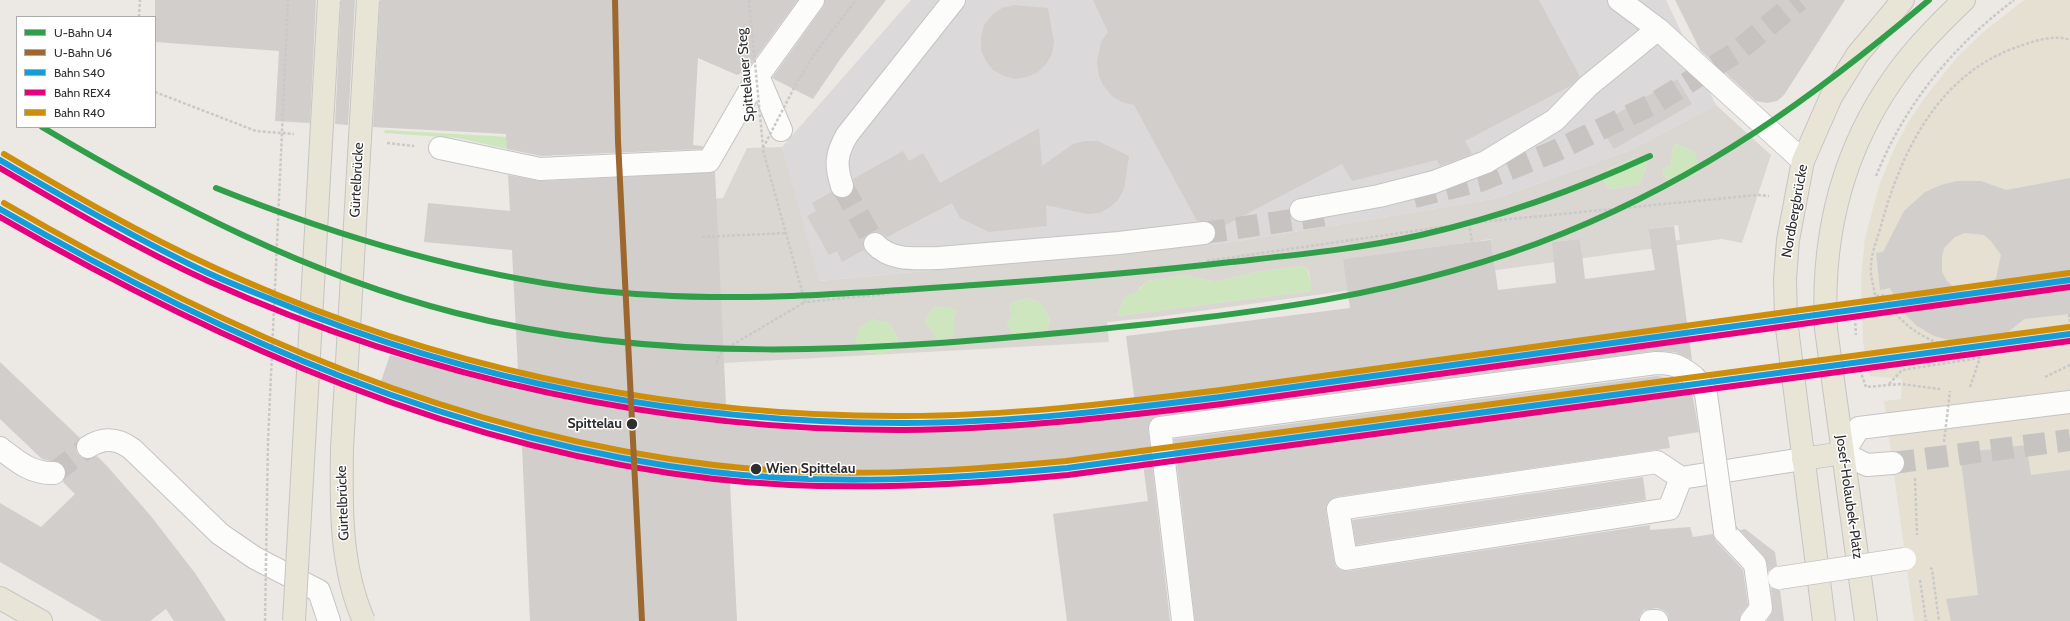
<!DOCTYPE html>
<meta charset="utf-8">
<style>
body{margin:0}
#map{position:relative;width:2070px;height:621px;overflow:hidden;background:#ece8e4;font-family:Cabin,sans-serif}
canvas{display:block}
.legend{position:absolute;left:16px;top:16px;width:140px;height:112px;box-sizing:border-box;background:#fff;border:1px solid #ababab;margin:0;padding:5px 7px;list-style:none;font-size:12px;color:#2e2e2e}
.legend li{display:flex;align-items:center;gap:8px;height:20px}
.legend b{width:20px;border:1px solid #ababab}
</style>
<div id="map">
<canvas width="2070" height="621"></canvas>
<ul class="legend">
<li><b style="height:5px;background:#319f49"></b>U-Bahn U4</li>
<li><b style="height:5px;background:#9d6830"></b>U-Bahn U6</li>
<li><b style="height:5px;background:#159dd9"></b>Bahn S40</li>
<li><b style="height:5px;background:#e5007d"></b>Bahn REX4</li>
<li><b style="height:5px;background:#cf8e09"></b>Bahn R40</li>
</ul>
</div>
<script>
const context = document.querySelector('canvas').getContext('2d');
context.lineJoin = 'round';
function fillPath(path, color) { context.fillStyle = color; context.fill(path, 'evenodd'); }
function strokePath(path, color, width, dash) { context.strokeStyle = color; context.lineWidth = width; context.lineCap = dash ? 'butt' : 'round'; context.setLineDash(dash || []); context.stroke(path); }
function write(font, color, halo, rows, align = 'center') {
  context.font = font + ' Cabin,sans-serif'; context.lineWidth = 3; context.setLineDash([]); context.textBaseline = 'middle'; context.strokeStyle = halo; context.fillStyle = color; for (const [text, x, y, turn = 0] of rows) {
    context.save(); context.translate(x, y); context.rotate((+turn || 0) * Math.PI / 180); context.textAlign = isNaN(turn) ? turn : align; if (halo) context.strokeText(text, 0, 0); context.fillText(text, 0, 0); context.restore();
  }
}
const industrial = new Path2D(`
 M 911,0 L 1666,0 L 1716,105 L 1631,150 L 1498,198 L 1233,242 L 818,281 L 782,147 Z`);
const education = new Path2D(`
 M 2024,0 L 2070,0 L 2070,621 L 1914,621 L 1884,401 L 1901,399 L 1902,379 L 1870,376 L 1866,365 L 1863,340 L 1861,279 L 1865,238 L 1879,186 L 1894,149 L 1909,121 L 1926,96 L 1958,56 L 1982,33 Z`);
const green = new Path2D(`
 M 385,130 L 509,137 L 512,150 L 458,138 L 384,133 Z
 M 1676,144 L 1693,151 L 1700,166 L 1697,174 C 1683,183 1675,187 1662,174 L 1664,169 L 1671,164 L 1673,147 Z
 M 1634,158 L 1645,161 L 1647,165 L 1640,184 L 1614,189 L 1607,187 L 1604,182 L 1607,169 Z
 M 1300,266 L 1307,268 L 1313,291 L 1117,316 L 1124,298 L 1140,289 L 1147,281 L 1185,275 L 1215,282 L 1256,272 Z
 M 1027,298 L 1041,303 L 1050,320 L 1047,330 C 1039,336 1020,341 1012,333 C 1010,331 1008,328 1007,325 L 1010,318 L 1009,308 L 1011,303 Z
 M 934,307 L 951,308 L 956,311 L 953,322 L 955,331 L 951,338 L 938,339 L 926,323 L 925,319 Z
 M 871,319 L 890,323 L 898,339 L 896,347 L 882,354 L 865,352 C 862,349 858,345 856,342 C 852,331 863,321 871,319 Z`);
const plaza = new Path2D(`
 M 1716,105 L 1771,155 L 1742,243 L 1722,239 L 1149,318 L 1107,322 L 1109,342 L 724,363 L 700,200 L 723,198 L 747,148 L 782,147 L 819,281 L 1233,242 L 1498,198 L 1631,150 ZM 1676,144 L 1693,151 L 1700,166 L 1697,174 L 1676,183 L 1671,182 L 1662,174 L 1664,169 L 1671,164 L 1673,147 ZM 1634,158 L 1645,161 L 1647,165 L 1640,184 L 1614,189 L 1607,187 L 1604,182 L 1607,169 ZM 1678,225 L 1680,240 L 1650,244 L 1648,229 ZM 1491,239 L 1495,267 L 1344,259 L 1472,242 ZM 1580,239 L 1582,253 L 1554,256 L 1553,242 ZM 1300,266 L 1307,268 L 1309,272 L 1312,291 L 1117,316 L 1124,298 L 1136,292 L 1147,281 L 1185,275 L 1215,282 L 1256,272 ZM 1027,298 L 1041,303 L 1050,320 L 1047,330 L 1037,336 L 1016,336 L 1013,334 L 1007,325 L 1012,314 L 1009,308 L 1011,303 ZM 934,307 L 951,308 L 956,311 L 953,322 L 955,331 L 951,338 L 938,339 L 926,323 L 925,319 ZM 871,319 L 890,323 L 898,339 L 896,347 L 882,354 L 865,352 L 856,341 L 856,337 L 859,327 Z`);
const building = new Path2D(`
 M 155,0 L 316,0 L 310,123 L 275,121 L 279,51 L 155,42 Z
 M 341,0 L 355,0 L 348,125 L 335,124 Z
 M 380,0 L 798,0 L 746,71 L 737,75 L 698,58 L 693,145 L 703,146 L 702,149 L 541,156 L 507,149 L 506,134 L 373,127 Z
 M 825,0 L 886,0 L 841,58 L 813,99 L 772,78 L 823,7 Z
 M 1093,0 L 1539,0 L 1580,77 L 1572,85 L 1465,141 L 1472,154 L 1470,155 L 1440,166 L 1437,160 L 1352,181 L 1342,164 L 1216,230 L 1209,222 L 1197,221 L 1134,105 L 1122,102 L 1112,96 L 1103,85 L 1099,76 L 1097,62 L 1101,42 L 1108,32 Z
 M 1675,0 L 1845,0 L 1784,95 L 1777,101 L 1767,103 L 1756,101 L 1700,50 Z
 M 1014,5 L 1048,8 L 1054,42 L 1052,54 L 1046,64 L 1038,72 L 1027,77 L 1015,79 L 1004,76 L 993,70 L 986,61 L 981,50 L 981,37 L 984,25 L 992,15 L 1002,8 Z
 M 1677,79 L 1692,104 L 1614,149 L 1599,124 Z
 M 1039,128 L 1042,166 L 1073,144 L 1085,141 L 1098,141 L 1129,156 L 1124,189 L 1118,200 L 1109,208 L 1099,213 L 1087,214 L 1046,205 L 1047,226 L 989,232 L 960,218 L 952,203 L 887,237 L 878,232 L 870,232 L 866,236 L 863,241 L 864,250 L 842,262 L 837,251 L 829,255 L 807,216 L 816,211 L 812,203 L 831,192 L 839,198 L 846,198 L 851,195 L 854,189 L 853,179 L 903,151 L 909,161 L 923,153 L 940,183 Z
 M 715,172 L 727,425 L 806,431 L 959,431 L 1137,418 L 1126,336 L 1350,308 L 1343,259 L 1472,242 L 1491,240 L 1498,290 L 1556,283 L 1552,242 L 1580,239 L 1585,279 L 1655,270 L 1648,229 L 1674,226 L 1692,360 L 1675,352 L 1654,351 L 1158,416 L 1153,418 L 1149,423 L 1148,429 L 1170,621 L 1067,621 L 1053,514 L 1148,501 L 1141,450 L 1023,463 L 898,471 L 801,470 L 729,464 L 737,621 L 530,621 L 521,425 L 431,399 L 381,381 L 390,355 L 519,390 L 512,250 L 424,242 L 428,203 L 510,211 L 508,175 L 541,181 Z
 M 2070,178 L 2070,314 L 2024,319 L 2007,333 L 1984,341 L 1955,342 L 1934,336 L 1917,326 L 1905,314 L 1890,288 L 1880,290 L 1876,253 L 1883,252 L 1904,211 L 1925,192 L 1941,185 L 1957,181 L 1981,181 L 2006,190 ZM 1965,233 L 1984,235 L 1991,241 L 2001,255 L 1996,278 L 1989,287 L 1975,292 L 1962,291 L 1956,289 L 1947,281 L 1942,272 L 1942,257 L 1944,248 L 1955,237 Z
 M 0,362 L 80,438 L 76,447 L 77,453 L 81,457 L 88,459 L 97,456 L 107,466 L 150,515 L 195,573 L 226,621 L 174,621 L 166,609 L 150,621 L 102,621 L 0,562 L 0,503 L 41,527 L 75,494 L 63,482 L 66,473 L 65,467 L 61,463 L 42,459 L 0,419 Z
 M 1657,376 L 1675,379 L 1692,392 L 1699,432 L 1668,437 L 1670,448 L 1336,497 L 1331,499 L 1327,504 L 1326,511 L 1334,561 L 1336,567 L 1341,570 L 1348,571 L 1650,525 L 1650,530 L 1690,527 L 1693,537 L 1713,534 L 1716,541 L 1743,570 L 1748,605 L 1741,614 L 1739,621 L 1669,621 L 1668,614 L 1663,610 L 1657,608 L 1644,610 L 1640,615 L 1639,621 L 1195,621 L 1174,439 Z
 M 2026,445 L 2031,475 L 2070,470 L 2070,621 L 1951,621 L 1946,599 L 1978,595 L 1960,453 Z
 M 1643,477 L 1646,500 L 1356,545 L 1352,520 Z
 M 1745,529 L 1775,552 L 1777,566 L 1769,572 L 1764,556 L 1740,530 Z
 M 1771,587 L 1780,590 L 1784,621 L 1767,621 L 1773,611 Z`);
const minorTunnel = new Path2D(`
 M 842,186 L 875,244
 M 1414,197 L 1480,181 L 1553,152 L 1655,103 L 1734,54 L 1799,0
 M 1204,233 L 1326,215
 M 1893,463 L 2070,440
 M 54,473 L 88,447`);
const path = new Path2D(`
 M 139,17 L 140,0
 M 155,92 L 256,131 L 294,134
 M 387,143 L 414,146
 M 763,150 L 805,302 L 1039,279
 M 1876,176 C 1905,104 1952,47 2014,0
 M 1469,223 L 1472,242
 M 702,237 L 786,233
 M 1207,261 L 1469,223 L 1757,195 L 1769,196
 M 2069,314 L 2070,322
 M 1855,318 L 1856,335
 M 716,363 L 722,351 L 805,302
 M 1860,370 L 1866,387 L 1901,384 L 1940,389
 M 2045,377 L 2070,365
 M 1889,384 L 1902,370 L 1979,358
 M 1970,387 L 1980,358 C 1951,348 1919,340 1898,316 C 1893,310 1890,302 1886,295 L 1875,296 C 1874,286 1870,276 1871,266 C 1871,252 1879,235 1882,222 C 1903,147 1941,72 2020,46 C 2035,41 2055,34 2070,40
 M 1915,478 L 1917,535
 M 1930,568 L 1932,569 L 1939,621
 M 1920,580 L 1926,621`);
const minor = new Path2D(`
 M 1619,0 L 1658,29 L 1803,161
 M 758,76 L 781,130
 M 440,148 L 540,169 L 709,161 L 758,76 L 813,0
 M 842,186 C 835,165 836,154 847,135 L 954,0
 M 1301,210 L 1379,196 L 1434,182 L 1486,162 L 1555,120 L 1588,86 L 1658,29
 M 875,244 C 892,262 917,258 939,258 L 1119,243 L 1204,233
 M 88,447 C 104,437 117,438 132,449 L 220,534 L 255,558 L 319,591 L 329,621
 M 0,448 C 17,461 31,474 54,473
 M 1893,463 L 1867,465 L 1843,453 L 1859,428 L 2070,402
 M 1681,478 L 1669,509 L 1346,559 L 1338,509 L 1657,462 L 1681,478 L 1803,459
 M 1725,532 L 1755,564 L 1761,608 L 1751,621
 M 1183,621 L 1160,428 L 1656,363 C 1674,363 1680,366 1694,377
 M 1651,621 L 1657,621`);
const major = new Path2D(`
 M 1803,459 L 1843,453
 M 0,598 L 41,621
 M 1824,621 L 1786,320 L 1785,279 L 1788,240 L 1803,161 L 1831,97 L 1857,55 L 1903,0
 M 1866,621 L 1826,329 C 1821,233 1844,142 1904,64 C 1922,41 1943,20 1964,0`);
const pathBridge = new Path2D(`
 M 749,0 L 763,147
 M 763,148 L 796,84 L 813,56 L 856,0
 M 1944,442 L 1950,391
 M 265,621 L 268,441 L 288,0`);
const minorBridge = new Path2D(`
 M 1694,377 L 1702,385 L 1706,394 L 1725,532
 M 1779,578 L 1905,559`);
const majorBridge = new Path2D(`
 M 294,621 L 329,0
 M 364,621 C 340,567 341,506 342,448 L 368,0`);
const rail1 = new Path2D(`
 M 0,160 C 68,200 136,239 208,273 C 229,283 251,291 273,300 C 472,383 687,423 903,423 C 1010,423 1116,410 1221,397 L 2070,280
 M 0,209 C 223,338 455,441 713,472 C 830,486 950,479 1067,468 L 2070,334`);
const rail2 = new Path2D(`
 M 0,168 C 68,208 136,248 208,281 C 426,379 664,431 904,430 C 1010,429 1117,417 1222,404 L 2070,287
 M 0,217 C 220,344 458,450 714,479 C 831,492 950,486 1068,475 L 2070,341`);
const rail3 = new Path2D(`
 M 4,154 C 72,194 139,233 211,266 C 232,276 254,285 275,294 C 474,376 688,417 903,416 C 1009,416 1115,403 1221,390 L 2069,273
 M 4,203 C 226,332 456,434 714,465 C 831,479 949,472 1066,461 L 2069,327`);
const metro1 = new Path2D(`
 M 42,127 C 173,205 308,275 456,313 C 660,366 872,351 1080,331 C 1244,315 1410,296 1564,233 C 1705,176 1814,97 1929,0
 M 216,188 C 334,235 458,273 585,289 C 714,305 845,294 974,285 C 1060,279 1146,272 1231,262 C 1295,255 1358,249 1421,235 C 1500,217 1576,190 1650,156`);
const metro2 = new Path2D(`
 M 615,0 L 618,141 L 642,621`);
const markers = [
 [632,424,6,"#2e2e2e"],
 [756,469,6,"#2e2e2e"]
];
const streetNames = [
 ["Spittelauer Steg",746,75,-95],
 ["Gürtelbrücke",357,180,-87],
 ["Nordbergbrücke",1795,211,-80],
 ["Josef-Holaubek-Platz",1849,497,82],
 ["Gürtelbrücke",343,503,-92]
];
const stopNames = [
 ["Spittelau",622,424],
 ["Wien Spittelau",766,469,"left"]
];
fillPath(industrial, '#dcd9db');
fillPath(education, '#e6e0d3');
fillPath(green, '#cee6be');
fillPath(plaza, '#dad6d2');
fillPath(building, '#d1cecb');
strokePath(minorTunnel, '#c6c3c0', 22, [22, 11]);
strokePath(minor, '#c5c4c5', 24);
strokePath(major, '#c6c5c4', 24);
strokePath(path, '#c9c9c8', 2.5, [3, 2]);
strokePath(minor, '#fcfcfb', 22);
strokePath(major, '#e8e4d6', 22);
strokePath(minorBridge, '#c5c4c5', 24, []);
strokePath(majorBridge, '#c6c5c4', 24, []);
strokePath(pathBridge, '#c9c9c8', 2.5, [3, 2]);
strokePath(minorBridge, '#fcfcfb', 22);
strokePath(majorBridge, '#e8e4d6', 22);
strokePath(rail1, '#159dd9', 6);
strokePath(rail2, '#e5007d', 6);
strokePath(rail3, '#cf8e09', 6);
strokePath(metro1, '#319f49', 6);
strokePath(metro2, '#9d6830', 6);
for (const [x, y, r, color] of markers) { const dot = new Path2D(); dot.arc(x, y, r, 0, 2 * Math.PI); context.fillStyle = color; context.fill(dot); strokePath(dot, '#fff', 1.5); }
write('14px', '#2e2e2e', '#fff', streetNames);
write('bold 14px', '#2e2e2e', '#fff', stopNames, 'right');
</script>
